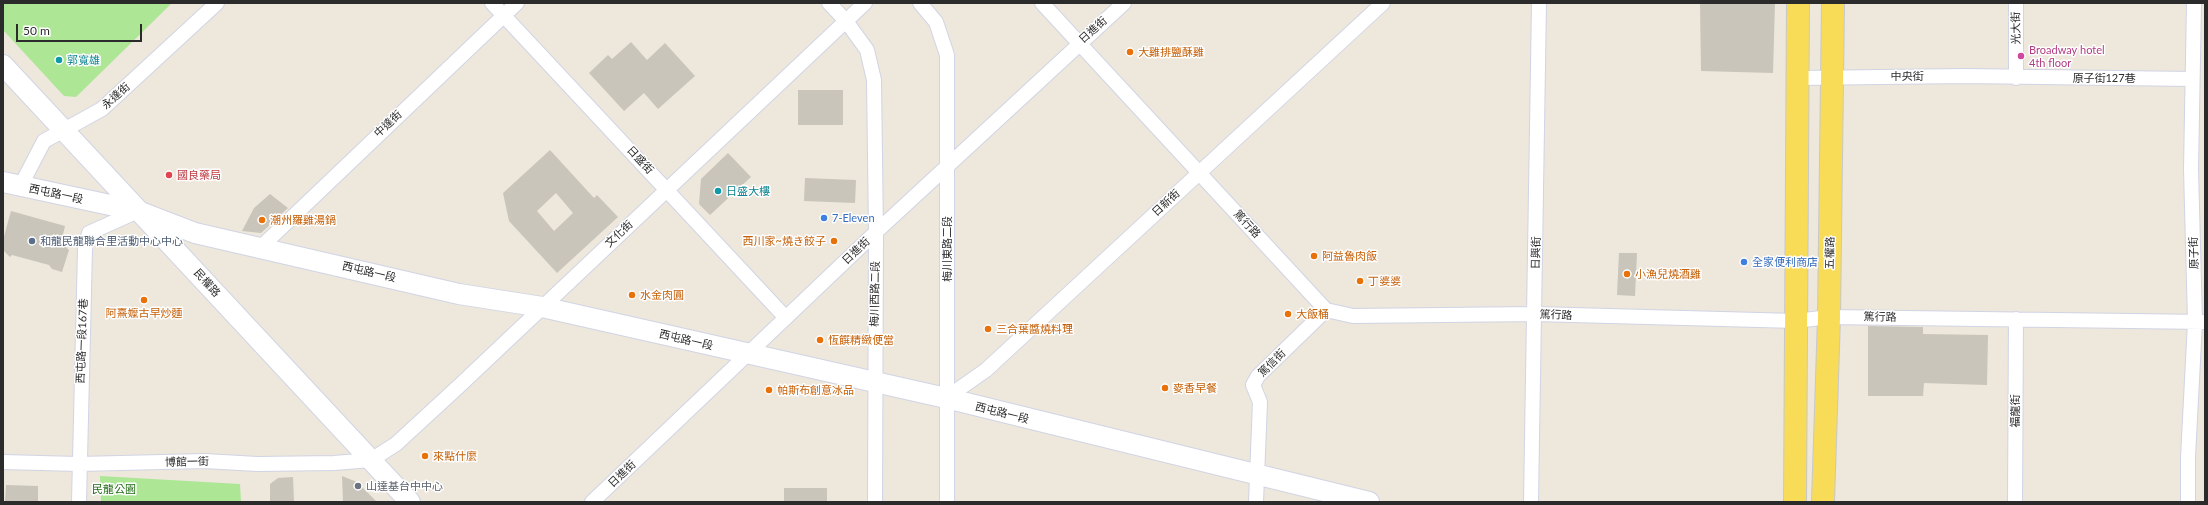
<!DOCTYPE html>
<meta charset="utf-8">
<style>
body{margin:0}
#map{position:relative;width:2208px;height:505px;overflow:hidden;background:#ede7dc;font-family:Lato,sans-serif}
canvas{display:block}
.frame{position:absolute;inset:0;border:4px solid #2b2b2b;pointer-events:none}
.scale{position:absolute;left:16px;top:24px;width:126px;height:18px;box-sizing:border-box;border:2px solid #2b2b2b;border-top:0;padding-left:5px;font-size:12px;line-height:14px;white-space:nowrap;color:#2b2b2b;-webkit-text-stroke:3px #fff;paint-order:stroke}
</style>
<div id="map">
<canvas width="2208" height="505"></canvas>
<div class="frame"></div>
<div class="scale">50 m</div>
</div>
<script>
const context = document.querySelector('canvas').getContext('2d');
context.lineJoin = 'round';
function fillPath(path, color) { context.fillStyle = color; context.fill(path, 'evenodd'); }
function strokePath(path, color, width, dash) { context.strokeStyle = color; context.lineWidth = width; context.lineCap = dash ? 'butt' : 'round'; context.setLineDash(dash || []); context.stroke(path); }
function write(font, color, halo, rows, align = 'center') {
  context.font = font + ' Lato,"Noto Sans TC","Noto Sans JP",sans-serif'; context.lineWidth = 3; context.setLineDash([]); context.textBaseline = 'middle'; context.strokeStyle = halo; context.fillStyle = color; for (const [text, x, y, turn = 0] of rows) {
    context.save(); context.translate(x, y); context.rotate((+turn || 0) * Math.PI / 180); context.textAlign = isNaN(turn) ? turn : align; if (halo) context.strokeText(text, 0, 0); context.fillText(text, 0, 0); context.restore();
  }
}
const green = new Path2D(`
 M 3,3 L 172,3 L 76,97 L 64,96 L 3,30 Z
 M 100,476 L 240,484 L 241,502 L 101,502 Z`);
const building = new Path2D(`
 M 1700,3 L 1775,3 L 1773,73 L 1701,71 Z
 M 631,42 L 647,60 L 665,43 L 695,76 L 658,109 L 644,93 L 624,111 L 589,73 L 608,55 L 612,59 Z
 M 798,90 L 843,90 L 843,125 L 798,125 Z
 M 550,150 L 594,198 L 597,195 L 618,217 L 557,273 L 509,221 L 503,193 ZM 556,193 L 573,213 L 554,231 L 537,211 Z
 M 728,153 L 751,177 L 710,215 L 699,204 L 701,179 Z
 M 805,178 L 856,180 L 855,203 L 804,201 Z
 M 270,194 L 288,208 L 261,233 L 242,231 L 254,208 Z
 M 11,211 L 65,226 L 61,243 L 69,250 L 62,272 L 52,269 L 49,265 L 12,255 L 10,257 L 3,250 L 3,240 Z
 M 1619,253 L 1637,253 L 1635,296 L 1617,295 Z
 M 1868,326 L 1923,327 L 1923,334 L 1988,335 L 1987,385 L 1924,383 L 1923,396 L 1868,396 Z
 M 342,476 L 357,482 L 377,502 L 343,502 Z
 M 293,477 L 294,502 L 270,502 L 270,484 L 278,478 Z
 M 6,485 L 38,486 L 38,502 L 5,502 Z
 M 784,488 L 827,488 L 827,502 L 784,502 Z`);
const street = new Path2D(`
 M 492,3 L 786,318
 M 829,3 L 846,21 L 867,50 L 874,80 L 876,232 L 875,502
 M 920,3 L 936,22 L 947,55 L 947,502
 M 1042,3 L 1326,310 L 1353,316 L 1535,314 L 1796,321 L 1829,317 L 2205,322
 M 2016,3 L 2016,78
 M 1798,78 L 1966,76 L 2192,79
 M 20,187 L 44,141 L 102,109 L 217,3
 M 261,247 L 517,3
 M 946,398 L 986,370 L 1383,3
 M 3,462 L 78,464 L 205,461 L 257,464 L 334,463 L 371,460 L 396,444 L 458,387 L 865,3
 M 79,502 L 85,249 L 89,233 L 138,211
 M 592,502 L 876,232 L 1124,3
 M 1256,502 L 1260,402 L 1253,385 L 1258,376 L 1326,310
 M 1531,502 L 1539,3
 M 2015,502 L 2016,319
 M 2188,502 L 2188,457 L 2195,322 L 2191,169 L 2194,3`);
const secondary = new Path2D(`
 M 3,65 L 410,502
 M 3,182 L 138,211 L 195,233 L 459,294 L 542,307 L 946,398 L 1369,502`);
const primary = new Path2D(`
 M 1795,502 L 1798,3
 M 1823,502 L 1829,317 L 1833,3`);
const markers = [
 [1130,52,4,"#e8710a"],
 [2021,56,4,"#d1479c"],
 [59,60,4,"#0f9aa8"],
 [169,175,4,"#e0444e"],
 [718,191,4,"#0f9aa8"],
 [824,218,4,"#3f7fe0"],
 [262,220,4,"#e8710a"],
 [32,241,4,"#5c6f8a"],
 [834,241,4,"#e8710a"],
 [1314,256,4,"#e8710a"],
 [1744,262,4,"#3f7fe0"],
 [1627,274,4,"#e8710a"],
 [1360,281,4,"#e8710a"],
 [632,295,4,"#e8710a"],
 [144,300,4,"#e8710a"],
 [1288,314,4,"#e8710a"],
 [988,329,4,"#e8710a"],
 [820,340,4,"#e8710a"],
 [1165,388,4,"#e8710a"],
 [769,390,4,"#e8710a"],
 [425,456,4,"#e8710a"],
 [358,486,4,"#6b7280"]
];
const streetNames = [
 ["光大街",2016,28,-91],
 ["日進街",1093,30,-42],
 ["中央街",1907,76],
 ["原子街127巷",2104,78],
 ["永達街",116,96,-42],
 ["中達街",388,124,-43],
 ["日盛街",640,160,47],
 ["西屯路一段",56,194,12],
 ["日新街",1166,203,-43],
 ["篤行路",1247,224,47],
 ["文化街",619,234,-43],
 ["梅川東路二段",947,249,-90],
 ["日進街",856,251,-44],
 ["日興街",1536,253,-89],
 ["五權路",1830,253,-89],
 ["原子街",2194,253,-92],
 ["西屯路一段",369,272,13],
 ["民權路",207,283,48],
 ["梅川西路二段",875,294,-89],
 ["篤行路",1556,315,2],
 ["篤行路",1880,317,1],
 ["西屯路一段",686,340,13],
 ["西屯路一段167巷",82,341,-88],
 ["篤信街",1272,363,-45],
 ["福龍街",2015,411,-90],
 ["西屯路一段",1002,413,14],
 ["博館一街",187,462,-1],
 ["日進街",622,474,-44]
];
const hotelNames = [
 ["Broadway hotel",2029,50],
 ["4th floor",2029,63]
];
const foodNames = [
 ["大雞排鹽酥雞",1138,52],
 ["潮州羅雞湯鍋",270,220],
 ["西川家~燒き餃子",826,241,"right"],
 ["阿益魯肉飯",1322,256],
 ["小漁兒燒酒雞",1635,274],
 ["丁婆婆",1368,281],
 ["水金肉圓",640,295],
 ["阿熹嬤古早炒麵",144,313,"center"],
 ["大飯桶",1296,314],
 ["三合葉醬燒料理",996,329],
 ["恆饌精緻便當",828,340],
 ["麥香早餐",1173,388],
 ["帕斯布創意冰品",777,390],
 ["來點什麼",433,456]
];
const cultureNames = [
 ["郭寬雄",67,60],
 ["日盛大樓",726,191]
];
const healthNames = [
 ["國良藥局",177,175]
];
const shopNames = [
 ["7-Eleven",832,218],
 ["全家便利商店",1752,262]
];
const serviceNames = [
 ["和龍民龍聯合里活動中心中心",40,241]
];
const worshipNames = [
 ["山達基台中中心",366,486]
];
const parkNames = [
 ["民龍公園",114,489]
];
fillPath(green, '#ade796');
fillPath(building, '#c9c5bb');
strokePath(street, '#d1d4e4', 16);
strokePath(secondary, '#d1d4e4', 22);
strokePath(primary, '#c8c8c8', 24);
strokePath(street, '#fff', 14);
strokePath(secondary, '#fff', 20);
strokePath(primary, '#f8dc57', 22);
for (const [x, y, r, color] of markers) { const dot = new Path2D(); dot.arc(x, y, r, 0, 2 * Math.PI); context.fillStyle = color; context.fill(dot); strokePath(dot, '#fff', 1.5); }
write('11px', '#2b2b2b', '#fff', streetNames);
write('11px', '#b23c85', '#fff', hotelNames, 'left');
write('11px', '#c56008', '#fff', foodNames, 'left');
write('11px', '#0d838f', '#fff', cultureNames, 'left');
write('11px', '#be3a42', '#fff', healthNames, 'left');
write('11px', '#366cbe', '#fff', shopNames, 'left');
write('11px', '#4e5e75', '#fff', serviceNames, 'left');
write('11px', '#5b616d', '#fff', worshipNames, 'left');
write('11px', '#236c17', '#fff', parkNames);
</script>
